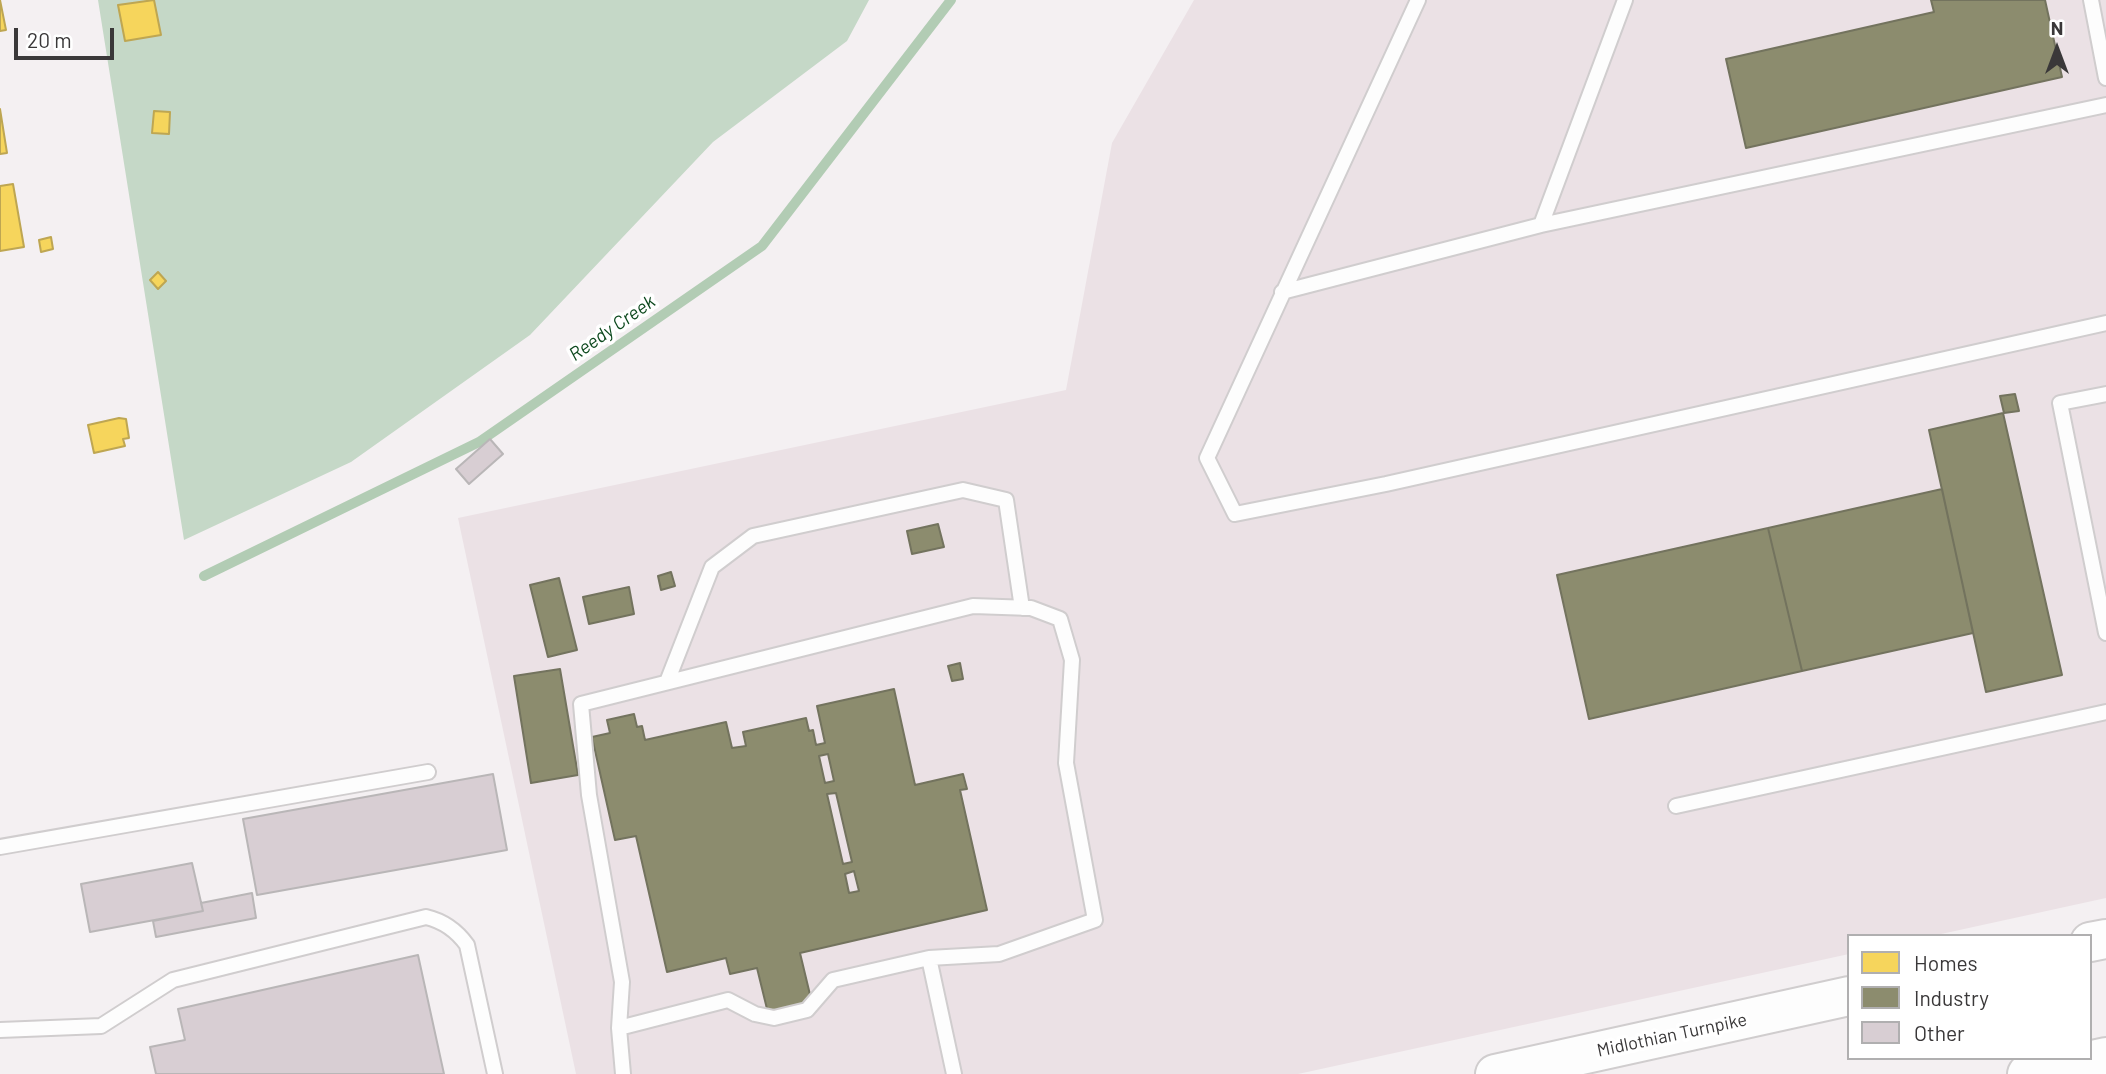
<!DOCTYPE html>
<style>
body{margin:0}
#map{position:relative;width:2106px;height:1074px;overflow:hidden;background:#f4f0f2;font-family:Barlow,sans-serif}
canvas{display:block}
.legend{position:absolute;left:1847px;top:934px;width:245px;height:126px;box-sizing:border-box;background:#fff;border:2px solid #b0afb0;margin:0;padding:9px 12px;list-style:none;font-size:21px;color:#3a3839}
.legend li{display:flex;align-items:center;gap:14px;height:35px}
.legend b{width:35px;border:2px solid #b0afb0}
.north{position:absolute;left:2022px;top:14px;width:70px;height:70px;-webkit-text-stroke:5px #fff;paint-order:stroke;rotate:0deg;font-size:19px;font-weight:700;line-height:28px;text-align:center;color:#3a3839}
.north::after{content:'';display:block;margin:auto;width:24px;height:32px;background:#3a3839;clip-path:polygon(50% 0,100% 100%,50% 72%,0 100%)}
.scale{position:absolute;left:14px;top:28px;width:100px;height:32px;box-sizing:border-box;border:4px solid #3a3839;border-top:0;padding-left:9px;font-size:21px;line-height:24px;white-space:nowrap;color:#3a3839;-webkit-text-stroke:5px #fff;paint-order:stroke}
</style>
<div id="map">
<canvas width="2106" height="1074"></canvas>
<ul class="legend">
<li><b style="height:19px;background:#f6d55c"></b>Homes</li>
<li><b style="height:19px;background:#8c8c6e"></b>Industry</li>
<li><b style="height:19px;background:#d8ced3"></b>Other</li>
</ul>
<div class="north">N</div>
<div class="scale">20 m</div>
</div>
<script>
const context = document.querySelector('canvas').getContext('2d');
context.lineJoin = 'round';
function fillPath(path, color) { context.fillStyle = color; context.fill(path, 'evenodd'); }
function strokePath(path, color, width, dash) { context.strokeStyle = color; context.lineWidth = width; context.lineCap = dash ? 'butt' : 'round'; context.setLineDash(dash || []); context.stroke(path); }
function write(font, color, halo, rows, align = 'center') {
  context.font = font + ' Barlow,sans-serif'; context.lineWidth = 7; context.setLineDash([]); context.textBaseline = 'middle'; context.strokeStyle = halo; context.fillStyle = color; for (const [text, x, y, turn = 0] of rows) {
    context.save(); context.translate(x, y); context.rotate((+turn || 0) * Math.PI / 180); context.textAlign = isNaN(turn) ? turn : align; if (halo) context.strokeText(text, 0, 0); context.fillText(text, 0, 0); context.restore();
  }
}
const built = new Path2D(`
 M 1194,0 L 2106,0 L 2106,898 L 1932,936 L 1849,936 L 1849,954 L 1298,1074 L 576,1074 L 458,518 L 1066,390 L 1112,143 Z`);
const forest = new Path2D(`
 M 98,0 L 869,0 L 847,41 L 713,142 L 530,335 L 351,462 L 184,540 Z`);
const homes = new Path2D(`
 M 0,0 L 6,30 L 0,31 Z
 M 154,0 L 161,35 L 125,41 L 118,5 Z
 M 0,109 L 7,153 L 0,154 Z
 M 154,111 L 170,112 L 169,134 L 152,133 Z
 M 13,184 L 24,247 L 0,251 L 0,186 Z
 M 51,237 L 53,249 L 41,252 L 39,240 Z
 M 158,272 L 166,281 L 158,289 L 150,280 Z
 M 119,418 L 126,419 L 129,438 L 123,439 L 125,446 L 94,453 L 88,425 Z`);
const industry = new Path2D(`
 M 1931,0 L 2045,0 L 2062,77 L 1746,148 L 1726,59 L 1934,12 Z
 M 2015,394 L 2019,411 L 2004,413 L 2000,396 Z
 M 2003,413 L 2062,675 L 1986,692 L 1929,430 Z
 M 1942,489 L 1973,633 L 1802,671 L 1768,528 Z
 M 938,524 L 944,547 L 912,554 L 907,531 Z
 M 1768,528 L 1802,671 L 1589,719 L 1557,575 Z
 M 671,572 L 675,586 L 661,590 L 658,576 Z
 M 559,578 L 577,650 L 548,657 L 530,585 Z
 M 629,587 L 634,614 L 589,624 L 583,597 Z
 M 960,663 L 963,679 L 952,681 L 948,666 Z
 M 560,669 L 578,775 L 531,783 L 514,676 Z
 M 894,689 L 915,785 L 963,774 L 967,789 L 960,790 L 987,910 L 800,953 L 812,1003 L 768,1013 L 757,968 L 730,974 L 726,958 L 667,972 L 636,836 L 615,840 L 592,737 L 610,733 L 607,720 L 634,714 L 637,727 L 642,726 L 645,740 L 726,722 L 732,748 L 746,746 L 743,732 L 806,718 L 809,731 L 813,730 L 816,745 L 825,743 L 817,706 ZM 828,754 L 834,781 L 825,783 L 819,756 ZM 836,793 L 852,862 L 843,864 L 827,794 ZM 854,871 L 859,891 L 849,893 L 845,874 Z`);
const stream = new Path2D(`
 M 204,576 L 479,442 L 762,246 L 951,0`);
const building = new Path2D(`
 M 490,439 L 503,454 L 469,484 L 456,469 Z
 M 493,774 L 507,850 L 257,895 L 243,819 Z
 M 192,863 L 203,911 L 90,932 L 81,884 Z
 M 252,893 L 256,918 L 156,937 L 153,921 L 203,911 L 201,903 Z
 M 418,955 L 444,1074 L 156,1074 L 150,1047 L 185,1040 L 178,1009 Z`);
const service = new Path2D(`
 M 1418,0 L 1207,458 L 1235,514 L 1386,484 L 2106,323
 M 2091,0 L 2106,78
 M 1541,225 L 2106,105
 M 1282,292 L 1541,225 L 1625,0
 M 2106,394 L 2060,403 L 2106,633
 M 667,682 L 712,567 L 753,536 L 963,490 L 1006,500 L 1022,608
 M 1676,806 L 2106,712
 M 0,847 L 428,772
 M 619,1028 L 728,1000 L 755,1014 L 774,1018 L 807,1010 L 833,980 L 929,958
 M 0,1030 L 101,1026 L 173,980 L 426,917 C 443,921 457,931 467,945 L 495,1074
 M 623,1074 L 619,1028 L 622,982 L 589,795 L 581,704 L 973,606 L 1031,608 L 1060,619 L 1072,660 L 1066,763 L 1095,920 L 999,954 L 929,958 L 954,1074`);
const primary = new Path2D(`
 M 2090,942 L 2106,939
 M 1495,1074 L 1849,996
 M 2027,1074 L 2106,1057`);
const streetNames = [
 ["Midlothian Turnpike",1672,1035,-12]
];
const waterNames = [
 ["Reedy Creek",612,328,-35]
];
fillPath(built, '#ebe1e5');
fillPath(forest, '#c5d8c7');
fillPath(homes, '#f6d55c');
strokePath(homes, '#bea652', 2);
fillPath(industry, '#8c8c6e');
strokePath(industry, '#73735e', 2);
strokePath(stream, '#b2ccb4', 10);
fillPath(building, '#d8ced3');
strokePath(building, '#b9b6b7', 2);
strokePath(service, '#d0cdce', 18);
strokePath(primary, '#d0cdce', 42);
strokePath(service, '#fdfdfd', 14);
strokePath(primary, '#fdfdfd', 38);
write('18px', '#3a3839', '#fff', streetNames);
write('italic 19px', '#0c481d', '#fff', waterNames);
</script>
